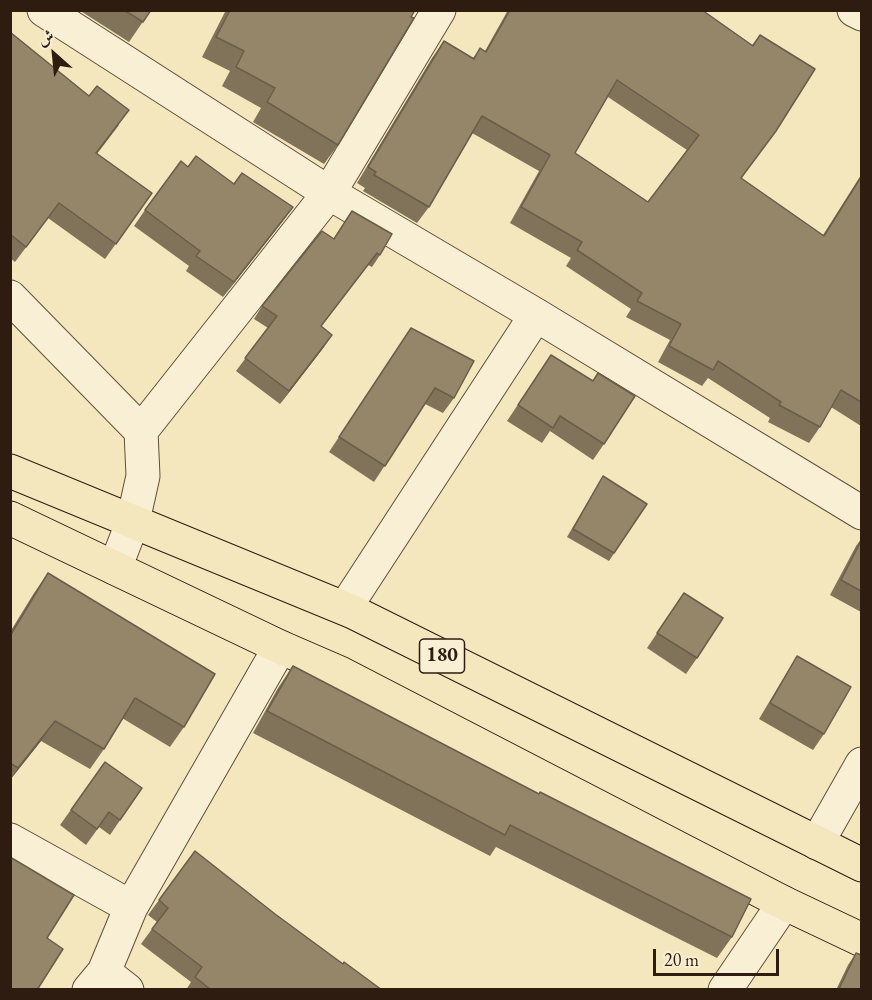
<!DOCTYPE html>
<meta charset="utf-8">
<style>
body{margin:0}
#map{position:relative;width:872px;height:1000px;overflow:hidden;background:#f5e7bd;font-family:"EB Garamond",Amiri,serif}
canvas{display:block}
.frame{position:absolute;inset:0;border:12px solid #2d1c0f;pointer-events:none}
.north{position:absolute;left:24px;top:24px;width:60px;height:60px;-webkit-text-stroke:4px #f8efd4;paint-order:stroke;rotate:333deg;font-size:16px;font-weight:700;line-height:24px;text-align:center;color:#2d1c0f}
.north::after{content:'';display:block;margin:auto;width:21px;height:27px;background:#2d1c0f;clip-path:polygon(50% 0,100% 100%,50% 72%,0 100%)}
.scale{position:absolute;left:653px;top:949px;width:126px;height:27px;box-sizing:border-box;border:3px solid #2d1c0f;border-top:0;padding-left:8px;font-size:18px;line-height:21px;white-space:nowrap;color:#2d1c0f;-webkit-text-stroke:4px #f8efd4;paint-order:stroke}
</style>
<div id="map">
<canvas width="872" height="1000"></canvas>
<div class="frame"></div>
<div class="north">ش</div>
<div class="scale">20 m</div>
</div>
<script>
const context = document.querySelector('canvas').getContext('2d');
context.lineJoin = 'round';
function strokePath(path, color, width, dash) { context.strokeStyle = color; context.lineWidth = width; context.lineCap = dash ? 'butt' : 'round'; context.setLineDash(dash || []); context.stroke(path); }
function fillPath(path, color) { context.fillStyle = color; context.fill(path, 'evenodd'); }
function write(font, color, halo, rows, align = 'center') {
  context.font = font + ' "EB Garamond",serif'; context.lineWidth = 4.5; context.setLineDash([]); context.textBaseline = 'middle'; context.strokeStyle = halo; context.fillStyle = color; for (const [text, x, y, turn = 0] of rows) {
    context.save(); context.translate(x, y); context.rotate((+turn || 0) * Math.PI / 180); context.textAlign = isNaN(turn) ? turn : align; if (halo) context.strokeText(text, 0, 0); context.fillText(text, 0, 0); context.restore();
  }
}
const minor = new Path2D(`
 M 44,10 L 329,193 L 536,315 L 862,513
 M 854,10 L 862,14
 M 10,297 L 141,431 L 143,476 L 133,521 L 115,568
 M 141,431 L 329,193 L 439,10
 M 345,608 L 536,315
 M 10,840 L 131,907
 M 817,843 L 862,764
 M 104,972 L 127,990
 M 89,990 L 104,972 L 131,907 L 280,647
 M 725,990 L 784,903`);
const trunk = new Path2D(`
 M 10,471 L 353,612 L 862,865
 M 10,518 L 280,647 L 340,673 L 784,903 L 862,940`);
const wall = new Path2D(`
 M 79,10 L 151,10 L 129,42 Z
 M 226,10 L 415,10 L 338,145 L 324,164 L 253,122 L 261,108 L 222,86 L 230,71 L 202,57 Z
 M 508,10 L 702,10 L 752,45 L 760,35 L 764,147 L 741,178 L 823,235 L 861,175 L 861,426 L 831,407 L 820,427 L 809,443 L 768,422 L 770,418 L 708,378 L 702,386 L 658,362 L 670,340 L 626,317 L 631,309 L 566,266 L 571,258 L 510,223 L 539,171 L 472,133 L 429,207 L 417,223 L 363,191 L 365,188 L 357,183 L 432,58 L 444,41 L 473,58 L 480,48 L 485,51 ZM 608,97 L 687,150 L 648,202 L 575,153 Z
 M 10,32 L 119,125 L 97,154 L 152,193 L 105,259 L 48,218 L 15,262 L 10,258 Z
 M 188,167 L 234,184 L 293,207 L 282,222 L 223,297 L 186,271 L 189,266 L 134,226 L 145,210 Z
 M 352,211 L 380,255 L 372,267 L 368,265 L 321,326 L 324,347 L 280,404 L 236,371 L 268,328 L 254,319 L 262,306 L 334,238 Z
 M 411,328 L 454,398 L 443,413 L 425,404 L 374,482 L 329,452 Z
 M 551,355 L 604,444 L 593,460 L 550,431 L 542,443 L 507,421 Z
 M 603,476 L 647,504 L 609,561 L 567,537 L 598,484 Z
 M 861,539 L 861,612 L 830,595 L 856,546 Z
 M 48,573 L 184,727 L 170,747 L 122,718 L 104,749 L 90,769 L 41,741 L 10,780 L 10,632 L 34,593 Z
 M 684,593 L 697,658 L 686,674 L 647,648 Z
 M 797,656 L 824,734 L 813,750 L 759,719 L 787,672 Z
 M 293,666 L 732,937 L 717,958 L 496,847 L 490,856 L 253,733 L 278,688 Z
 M 105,762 L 142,788 L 110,835 L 99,827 L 86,845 L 60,825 Z
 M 159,900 L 275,914 L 343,964 L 382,990 L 186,990 L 191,982 L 141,944 L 157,922 L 148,915 Z
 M 856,953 L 861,990 L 836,990 L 848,965 Z`);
const shadedWall = new Path2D(`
 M 293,207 L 282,222 L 223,297 L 234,282 Z
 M 332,335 L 324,347 L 280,404 L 289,391 Z
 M 55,721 L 41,741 L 10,780 L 18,768 Z`);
const building = new Path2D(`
 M 124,10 L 151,10 L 143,22 Z
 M 230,10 L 415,10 L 411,17 L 414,18 L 338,145 L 267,102 L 275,88 L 236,67 L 244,51 L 216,37 Z
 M 510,10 L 702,10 L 753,46 L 760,35 L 815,69 L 776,131 L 741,178 L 824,236 L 861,177 L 861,402 L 841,390 L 820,427 L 779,405 L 781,402 L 718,361 L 713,370 L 669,346 L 681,324 L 637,301 L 642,293 L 577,250 L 582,242 L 521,207 L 550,155 L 482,116 L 429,207 L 374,175 L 376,172 L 368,167 L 444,41 L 474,59 L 480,48 L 486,52 ZM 617,80 L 699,135 L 648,202 L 575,153 Z
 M 10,32 L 89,96 L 97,86 L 129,110 L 96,153 L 152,193 L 116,244 L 59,203 L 26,247 L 10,234 Z
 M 196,156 L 234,184 L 242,173 L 293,207 L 234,282 L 196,256 L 200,251 L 145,210 L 181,161 L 188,167 Z
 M 352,211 L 392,234 L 380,255 L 377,253 L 321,326 L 332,335 L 289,391 L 245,358 L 277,316 L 262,306 L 322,231 L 334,239 Z
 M 411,328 L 474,361 L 454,398 L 435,388 L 385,466 L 339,437 Z
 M 551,355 L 593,381 L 598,373 L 635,396 L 604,444 L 560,416 L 553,428 L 518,405 Z
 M 603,476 L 647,504 L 614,553 L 573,529 Z
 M 861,541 L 861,591 L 841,580 Z
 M 48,573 L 215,674 L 184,727 L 135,698 L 104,749 L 55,721 L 18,768 L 10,763 L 10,636 Z
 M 684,593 L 723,618 L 697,658 L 657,633 Z
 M 797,656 L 851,687 L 824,734 L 770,703 Z
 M 293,666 L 539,794 L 540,792 L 751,899 L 732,937 L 510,825 L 505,835 L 267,711 Z
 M 105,762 L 142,788 L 120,820 L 109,812 L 97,829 L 71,810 Z
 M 195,851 L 275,914 L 343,964 L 344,962 L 382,990 L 211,990 L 195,977 L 202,967 L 152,929 L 168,908 L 159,900 Z
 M 10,857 L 74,895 L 47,938 L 63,949 L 37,990 L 10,990 Z
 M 856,953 L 861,955 L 861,990 L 841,990 L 839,989 Z`);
const shields = [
 [442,656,45]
];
const shieldNames = [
 ["180",442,656]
];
strokePath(minor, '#5f4f3a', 35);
strokePath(trunk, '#2d1c0f', 35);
strokePath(minor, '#f8efd4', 33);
strokePath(trunk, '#f5e7bd', 33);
fillPath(wall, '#80735a');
fillPath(shadedWall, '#685e4a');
fillPath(building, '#958669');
strokePath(building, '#685e4a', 1.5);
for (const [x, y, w] of shields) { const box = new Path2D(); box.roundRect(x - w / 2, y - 17, w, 34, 4.5); context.fillStyle = '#f8efd4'; context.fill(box); strokePath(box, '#2d1c0f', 1.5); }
write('bold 20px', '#2d1c0f', null, shieldNames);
</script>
